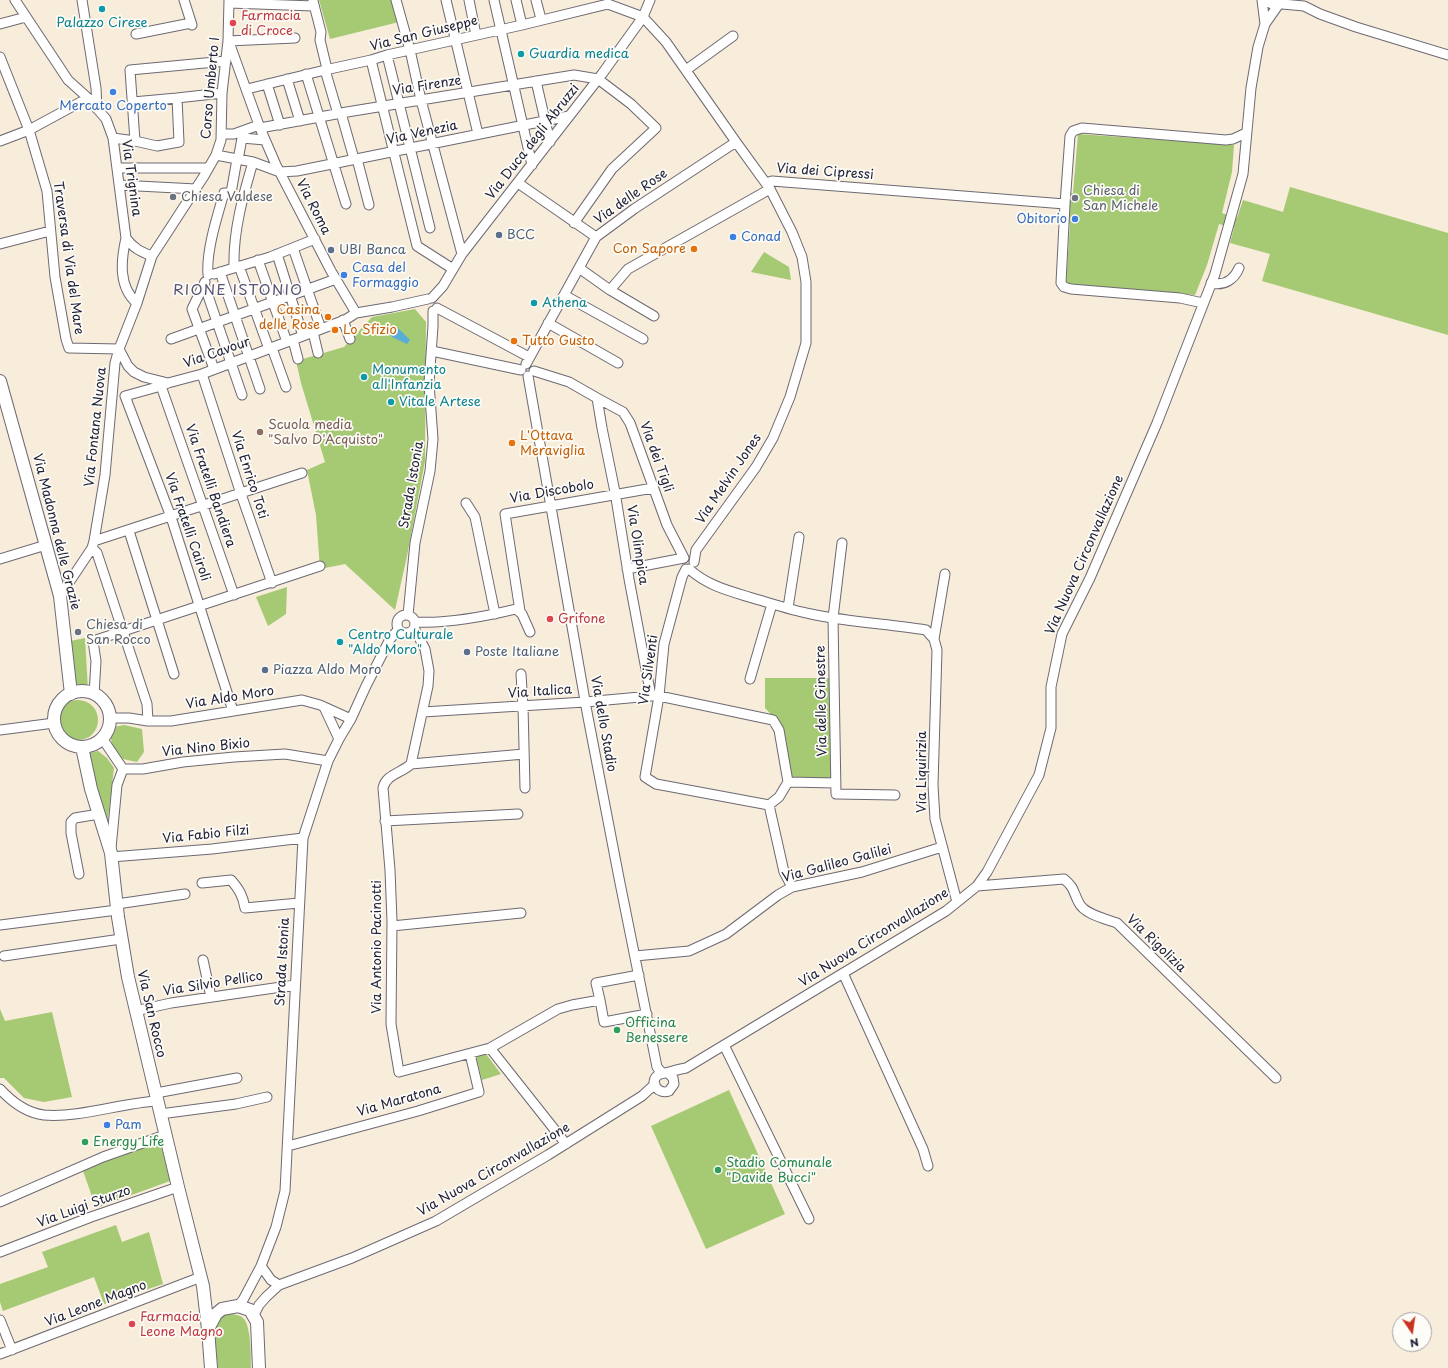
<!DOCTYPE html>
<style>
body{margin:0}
#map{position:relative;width:1448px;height:1368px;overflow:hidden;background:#f8ecda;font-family:"Playpen Sans",sans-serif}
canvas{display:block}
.north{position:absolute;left:1392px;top:1312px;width:40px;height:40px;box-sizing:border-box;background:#fdfcf7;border:1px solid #a5a5ac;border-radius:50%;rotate:167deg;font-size:11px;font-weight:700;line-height:16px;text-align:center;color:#22223b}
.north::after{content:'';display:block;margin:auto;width:14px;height:18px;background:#c8321e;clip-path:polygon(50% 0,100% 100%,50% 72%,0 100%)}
</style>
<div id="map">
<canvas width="1448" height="1368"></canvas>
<div class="north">N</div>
</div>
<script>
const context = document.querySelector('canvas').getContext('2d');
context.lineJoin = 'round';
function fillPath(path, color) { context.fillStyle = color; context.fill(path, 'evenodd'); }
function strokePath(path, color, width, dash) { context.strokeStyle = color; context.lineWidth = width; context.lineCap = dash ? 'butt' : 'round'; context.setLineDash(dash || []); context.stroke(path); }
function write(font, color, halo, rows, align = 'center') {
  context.font = font + ' "Playpen Sans",sans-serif'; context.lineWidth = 3.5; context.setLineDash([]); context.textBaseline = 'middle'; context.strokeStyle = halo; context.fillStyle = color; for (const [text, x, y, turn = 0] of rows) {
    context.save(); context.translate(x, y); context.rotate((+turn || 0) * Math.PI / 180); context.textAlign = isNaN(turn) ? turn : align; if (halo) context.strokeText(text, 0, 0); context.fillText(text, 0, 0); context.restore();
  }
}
const green = new Path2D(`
 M 319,0 L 393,0 L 399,22 L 330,39 Z
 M 1078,134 L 1234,145 L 1232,172 L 1222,213 L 1237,218 L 1243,200 L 1283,212 L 1290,187 L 1448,233 L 1448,335 L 1262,281 L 1270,254 L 1230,243 L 1234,228 L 1219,224 L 1207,265 L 1195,295 L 1066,284 L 1070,224 L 1069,223 L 1067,193 L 1073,193 Z
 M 764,252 L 789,267 L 791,280 L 751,272 Z
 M 415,309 L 426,322 L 425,461 L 407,556 L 395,610 L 345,564 L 320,569 L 316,515 L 307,470 L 325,462 L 301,383 L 296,361 L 344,347 L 372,317 Z
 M 287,587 L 286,614 L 268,626 L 256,597 Z
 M 85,638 L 88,690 L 75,684 L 70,641 Z
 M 765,678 L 832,678 L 832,779 L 791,779 L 781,725 L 765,708 Z
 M58 720a20 20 0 1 1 40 0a20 20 0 1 1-40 0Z
 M 124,725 L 142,729 L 144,752 L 137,762 L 123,759 L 113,747 L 110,735 L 114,727 Z
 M 98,751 L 107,758 L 114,768 L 107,826 L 87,762 L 89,753 Z
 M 0,1009 L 5,1021 L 52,1012 L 72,1097 L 44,1102 L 24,1098 L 4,1078 L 0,1078 Z
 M 486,1054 L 501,1074 L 482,1080 L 476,1056 Z
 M 729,1090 L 785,1214 L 706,1249 L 651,1126 Z
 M 160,1141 L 170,1181 L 96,1208 L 82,1168 Z
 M 116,1225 L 122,1242 L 149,1232 L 163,1284 L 104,1304 L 94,1277 L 3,1311 L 0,1302 L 0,1284 L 48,1267 L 42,1252 Z
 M 226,1314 C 233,1314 239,1314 244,1319 C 251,1327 251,1357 251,1368 L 218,1368 L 214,1329 L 218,1320 Z`);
const water = new Path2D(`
 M 397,327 L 410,340 L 407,344 L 392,337 L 387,330 Z`);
const minor = new Path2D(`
 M 15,0 L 68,80 L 88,98 L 106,119 L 113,138 L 126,238 C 133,248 141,252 152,256
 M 82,0 L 96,88 L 97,109
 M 184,0 L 192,25
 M 396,0 L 410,50 L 421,100 L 462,254
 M 446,0 L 478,134
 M 469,0 L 476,35
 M 494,0 L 532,165
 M 516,0 L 522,25
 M 536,0 L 541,19
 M 1262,0 L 1265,24
 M 1265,0 L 1272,4 L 1282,3
 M 313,1 L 321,32 L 320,40 L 327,69
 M 229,3 L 314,6
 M 608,4 L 643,17 L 666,42 L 736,142 L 770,189 L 792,232 L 802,257 L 806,282 L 806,343 L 790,397 L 773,438 L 756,467 L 696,550 L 694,562
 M 1282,4 L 1304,6 L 1320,14 L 1356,27 L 1448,55
 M 0,24 L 26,17
 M 136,34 L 191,23
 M 228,41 L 295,38
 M 229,42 L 260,128 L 276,165 L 331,271 L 356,313
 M 387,55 L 430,228
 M 0,57 L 29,130 L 47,191 L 55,277 L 66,339 L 69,348 L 119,349 L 128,366 L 134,372 L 144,377 L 168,383 L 202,374 L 345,320 L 356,313 L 392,307 L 428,299
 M 371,60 L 417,246 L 453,269
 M 325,70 L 338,114
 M 686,70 L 733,36
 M 306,74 L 346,204
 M 287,79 L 300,121
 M 536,81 L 550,142
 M 267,84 L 280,125
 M 247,89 L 325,70 L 371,60 L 387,55 L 522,25 L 608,4
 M 177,98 L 222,93
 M 133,102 L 177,98 L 179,142 L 157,146 L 135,141 L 130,70 L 226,61
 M 341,113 L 354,159
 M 260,128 L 347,112 L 574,75 L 598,79 L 631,104 L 656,128 L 612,169 L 574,223
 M 221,134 L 234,134 L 259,125
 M 113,138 L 135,141
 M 0,141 L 29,130 L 88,98
 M 216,155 L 253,162 L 280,172 L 297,171 L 569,116
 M 357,159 L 369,205
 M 238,160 L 242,138 L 265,140
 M 117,168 L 208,168
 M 518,183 L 596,237
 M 766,183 L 772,181 L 1065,204
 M 119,185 L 196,189
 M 126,238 C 121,260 118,287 137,303
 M 0,244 L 50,231
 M 293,248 L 321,329
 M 277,254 L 303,336
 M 258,260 L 287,342
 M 239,266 L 269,349
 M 234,267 C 233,231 243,196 253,162
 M 579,268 L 610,290 L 628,269 L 770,189
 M 220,272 L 260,389
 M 214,274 L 270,257 L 315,239
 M 208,275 C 206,251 217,217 224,193 L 231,193 L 237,159
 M 205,282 L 192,309 L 214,369
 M 1211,283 C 1224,286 1234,280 1239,268
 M 204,284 L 242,395
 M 610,290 L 654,316
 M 564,295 L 643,339
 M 432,298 L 443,286 L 462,254 L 602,74 L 643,17 L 650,0
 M 1203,303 L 1180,298 L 1071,289 L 1064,287 L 1061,283 L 1065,204 L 1070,136 L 1073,131 L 1082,128 L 1226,140 L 1233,139 L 1246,133
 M 437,308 L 529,357
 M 343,320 L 350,339
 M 548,323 L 618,363
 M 313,332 L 318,353
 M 171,339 L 336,279
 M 293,340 L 298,359
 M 272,348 L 286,387
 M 432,351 L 521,370
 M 526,364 L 596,237 L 634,209 L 736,142
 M 534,371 L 569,382 L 597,398 L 623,412 L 630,423 L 667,525 L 684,558 L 627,569
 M 202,374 L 241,494 L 272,583
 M 528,376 L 587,712 L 619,878 L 656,1062 L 657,1067 L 662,1073
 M 168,383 L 161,386 L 125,396 L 171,517 L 233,711
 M 161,386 L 234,595
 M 597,398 L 602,428 L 615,492 L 629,579 L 651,696
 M 466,503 L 475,517 L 495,614
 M 129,531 L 174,674
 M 94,541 L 302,473
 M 842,543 L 833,618 L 836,794 L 895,795
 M 92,548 L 97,553 L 147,704 L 148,721
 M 0,559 L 46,545
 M 686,569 L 682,577 L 664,644 L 659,696 L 645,777 L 656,784 L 769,805 L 779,797 L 788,782
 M 689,569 C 707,585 726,590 749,597 C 770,603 790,610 811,614 C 849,622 888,624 926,630 L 934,639 L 937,650 L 933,785 L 935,819 L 957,902
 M 60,596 L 92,548 L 94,541 L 105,475 L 115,363 L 119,349 L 137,303 L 152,256 L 204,176 L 216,155 L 221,140 L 222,93 L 228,41 L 229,0
 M 788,608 L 799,537
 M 520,611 L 505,514 L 653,488
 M397 624a9 9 0 1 1 18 0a9 9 0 1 1-18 0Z
 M 408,615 L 415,543 L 430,471 L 433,439 L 429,383 L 433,326 L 433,311
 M 415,622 C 448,624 483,617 516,609 L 522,614 L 530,632
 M 414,628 L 425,649 L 429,671 L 428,686 L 411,764 C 402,773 386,774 383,788 L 390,870 L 392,921 L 391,1024 L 399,1072 L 490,1048 L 558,1009 L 572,1005 L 600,1000 L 596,983 L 639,975
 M 934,639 L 945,574
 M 521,674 L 523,706 L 525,788
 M 750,679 L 772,604
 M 94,695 L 96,661 L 93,641 L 320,566
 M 324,707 L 339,739
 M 423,712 L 585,702 L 651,696 L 659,696 L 773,720 L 779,730 L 788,782
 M 110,718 L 129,718 L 148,721 L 171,721 L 302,700 L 320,705 L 351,719
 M 0,730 L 54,723
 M 102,738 L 123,769 L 143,769 L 183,762 L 234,757 L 285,754 L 328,761
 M 411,764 L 524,754
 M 788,782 L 836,783
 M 769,805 L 784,872 L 792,887
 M 385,821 L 518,814
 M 111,848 L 117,785 L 123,769
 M 111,857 L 212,849 L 303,838
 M 79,874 L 71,833 L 71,822 L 75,818 L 99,814
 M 202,883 L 231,880 C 239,889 243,896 245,908 L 299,903
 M 977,886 L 1064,879 C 1075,888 1073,892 1079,903 C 1084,914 1106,919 1117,923 L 1276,1078
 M 117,904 L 185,894
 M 0,925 L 117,910
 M 392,926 L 521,913
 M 4,956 L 121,939
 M 635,956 L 689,951 L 726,934 L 778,895 L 792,887 L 862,872 L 942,847
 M 203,960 L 211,997
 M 843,973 L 923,1149 L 928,1166
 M 600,1000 L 604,1022 L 647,1014
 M 135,1011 L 171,1003 L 295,985
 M 724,1045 L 809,1219
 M 490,1048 L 566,1144
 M 668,1073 L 673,1078 L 674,1084 L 669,1091 C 659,1095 648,1083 658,1075 C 660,1074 681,1069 686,1068 L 946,911 L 977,886 L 987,872 L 1039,775 L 1051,728 L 1051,687 L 1062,634 L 1090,578 L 1157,423 L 1215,274 L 1243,174 L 1251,88 L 1258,47 L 1265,24 L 1279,4
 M 0,1089 C 11,1101 27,1113 44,1115 C 80,1118 121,1103 157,1101
 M 156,1093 L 237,1078
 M 160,1114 L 236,1104 L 267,1097
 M 288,1146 L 418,1111 L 479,1092 L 470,1054
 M 0,1202 L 103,1157 L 165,1135
 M 0,1252 L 91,1217 L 178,1187
 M 261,1266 L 271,1280 L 279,1285
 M 238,1306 L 243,1300 L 261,1266 L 276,1227 L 285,1191 L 303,838 L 328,761 L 339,739 L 351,719 L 366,686 L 390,639 L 398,630
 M 254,1315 L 259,1305 L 266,1297 L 279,1285 L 352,1258 L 436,1221 L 548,1155 L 642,1096 L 655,1084
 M 0,1320 L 12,1350
 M 0,1354 L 201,1277`);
const major = new Path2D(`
 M 0,381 L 60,596 L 71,694
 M54 719a28 28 0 1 1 56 0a28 28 0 1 1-56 0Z
 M 82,747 L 91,789 L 111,853 L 118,917 L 128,977 L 178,1187 L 203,1286 L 208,1329
 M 211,1368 L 208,1329 L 216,1314 L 222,1309 L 238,1306 L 250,1310 L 257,1322 L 259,1368`);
const markers = [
 [102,9,4,"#0f9aa8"],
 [233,23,4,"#e0444e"],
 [521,54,4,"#0f9aa8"],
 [113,92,4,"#3f7fe0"],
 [173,197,4,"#6b7280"],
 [1075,198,4,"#6b7280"],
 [1075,219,4,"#3f7fe0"],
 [499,235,4,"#5c6f8a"],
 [733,237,4,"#3f7fe0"],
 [694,249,4,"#e8710a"],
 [331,250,4,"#5c6f8a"],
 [344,275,4,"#3f7fe0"],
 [534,303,4,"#0f9aa8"],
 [328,317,4,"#e8710a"],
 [335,330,4,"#e8710a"],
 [514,341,4,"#e8710a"],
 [364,377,4,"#0f9aa8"],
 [391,402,4,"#0f9aa8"],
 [260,432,4,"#8d6e63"],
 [512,443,4,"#e8710a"],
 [550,619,4,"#e0444e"],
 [78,632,4,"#6b7280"],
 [340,642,4,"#0f9aa8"],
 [467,652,4,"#5c6f8a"],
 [265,670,4,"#5c6f8a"],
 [617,1030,4,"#2e9e5b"],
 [107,1125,4,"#3f7fe0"],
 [85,1142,4,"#2e9e5b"],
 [718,1170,4,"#2e9e5b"],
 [132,1324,4,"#e0444e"]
];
const healthNames = [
 ["Farmacia",241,16],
 ["di Croce",241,31],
 ["Grifone",558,619],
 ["Farmacia",140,1317],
 ["Leone Magno",140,1332]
];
const cultureNames = [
 ["Palazzo Cirese",102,23,"center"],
 ["Guardia medica",529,54],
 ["Athena",542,303],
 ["Monumento",372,370],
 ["all'Infanzia",372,385],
 ["Vitale Artese",399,402],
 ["Centro Culturale",348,635],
 ["\"Aldo Moro\"",348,650]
];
const streetNames = [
 ["Via San Giuseppe",424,34,-14],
 ["Via Firenze",427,86,-9],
 ["Corso Umberto I",211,88,-85],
 ["Via Venezia",422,133,-12],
 ["Via Duca degli Abruzzi",533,142,-52],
 ["Via dei Cipressi",825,172,4],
 ["Via Trignina",131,178,82],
 ["Via delle Rose",631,197,-35],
 ["Via Roma",313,207,63],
 ["Traversa di Via del Mare",68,258,82],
 ["Via Cavour",217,353,-19],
 ["Via Fontana Nuova",96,427,-84],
 ["Via dei Tigli",656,457,70],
 ["Via Enrico Toti",249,475,72],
 ["Via Melvin Jones",729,479,-56],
 ["Strada Istonia",412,485,-80],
 ["Via Fratelli Bandiera",210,486,71],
 ["Via Discobolo",552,492,-10],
 ["Via Fratelli Cairoli",187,527,71],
 ["Via Madonna delle Grazie",56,532,76],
 ["Via Olimpica",637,545,81],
 ["Via Nuova Circonvallazione",1085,555,-66],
 ["Via Silventi",649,670,-82],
 ["Via Italica",540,692,-4],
 ["Via Aldo Moro",230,698,-9],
 ["Via delle Ginestre",822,701,-91],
 ["Via dello Stadio",603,724,80],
 ["Via Nino Bixio",206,748,-6],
 ["Via Liquirizia",922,772,-90],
 ["Via Fabio Filzi",206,835,-6],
 ["Via Galileo Galilei",837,864,-15],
 ["Via Nuova Circonvallazione",874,938,-32],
 ["Via Rigolizia",1156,944,44],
 ["Via Antonio Pacinotti",377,947,-90],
 ["Strada Istonia",283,962,-87],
 ["Via Silvio Pellico",213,984,-9],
 ["Via San Rocco",151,1014,77],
 ["Via Maratona",399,1101,-16],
 ["Via Nuova Circonvallazione",494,1170,-30],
 ["Via Luigi Sturzo",84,1207,-20],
 ["Via Leone Magno",96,1304,-21]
];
const shopNames = [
 ["Mercato Coperto",113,106,"center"],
 ["Obitorio",1067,219,"right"],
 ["Conad",741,237],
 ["Casa del",352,268],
 ["Formaggio",352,283],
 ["Pam",115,1125]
];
const worshipNames = [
 ["Chiesa di",1083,191],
 ["San Michele",1083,206],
 ["Chiesa Valdese",181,197],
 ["Chiesa di",86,625],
 ["San Rocco",86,640]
];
const serviceNames = [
 ["BCC",507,235],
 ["UBI Banca",339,250],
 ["Poste Italiane",475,652],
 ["Piazza Aldo Moro",273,670]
];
const foodNames = [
 ["Con Sapore",686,249,"right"],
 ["Casina",320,310,"right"],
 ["delle Rose",320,325,"right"],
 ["Lo Sfizio",343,330],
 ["Tutto Gusto",522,341],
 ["L'Ottava",520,436],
 ["Meraviglia",520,451]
];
const educationNames = [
 ["Scuola media",268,425],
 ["\"Salvo D'Acquisto\"",268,440]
];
const leisureNames = [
 ["Officina",625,1023],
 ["Benessere",625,1038],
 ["Energy Life",93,1142],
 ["Stadio Comunale",726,1163],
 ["\"Davide Bucci\"",726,1178]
];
const quarterNames = [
 ["RIONE ISTONIO",238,291]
];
fillPath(green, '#a6c973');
fillPath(water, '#57add3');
strokePath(minor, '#6d6973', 11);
strokePath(major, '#6d6973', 14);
strokePath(minor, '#fff', 9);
strokePath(major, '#fff', 12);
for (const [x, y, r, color] of markers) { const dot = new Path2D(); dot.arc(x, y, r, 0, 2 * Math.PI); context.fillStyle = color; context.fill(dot); strokePath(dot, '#fdfcf7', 1.5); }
write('13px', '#be3a42', '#fdfcf7', healthNames, 'left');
write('13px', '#0d838f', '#fdfcf7', cultureNames, 'left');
write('13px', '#22223b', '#fdfcf7', streetNames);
write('13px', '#366cbe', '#fdfcf7', shopNames, 'left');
write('13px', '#5b616d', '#fdfcf7', worshipNames, 'left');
write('13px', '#4e5e75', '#fdfcf7', serviceNames, 'left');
write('13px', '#c56008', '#fdfcf7', foodNames, 'left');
write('13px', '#785e54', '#fdfcf7', educationNames, 'left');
write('13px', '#27864d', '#fdfcf7', leisureNames, 'left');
context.letterSpacing = '1px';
write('15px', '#585379', '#fdfcf7', quarterNames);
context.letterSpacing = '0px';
</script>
